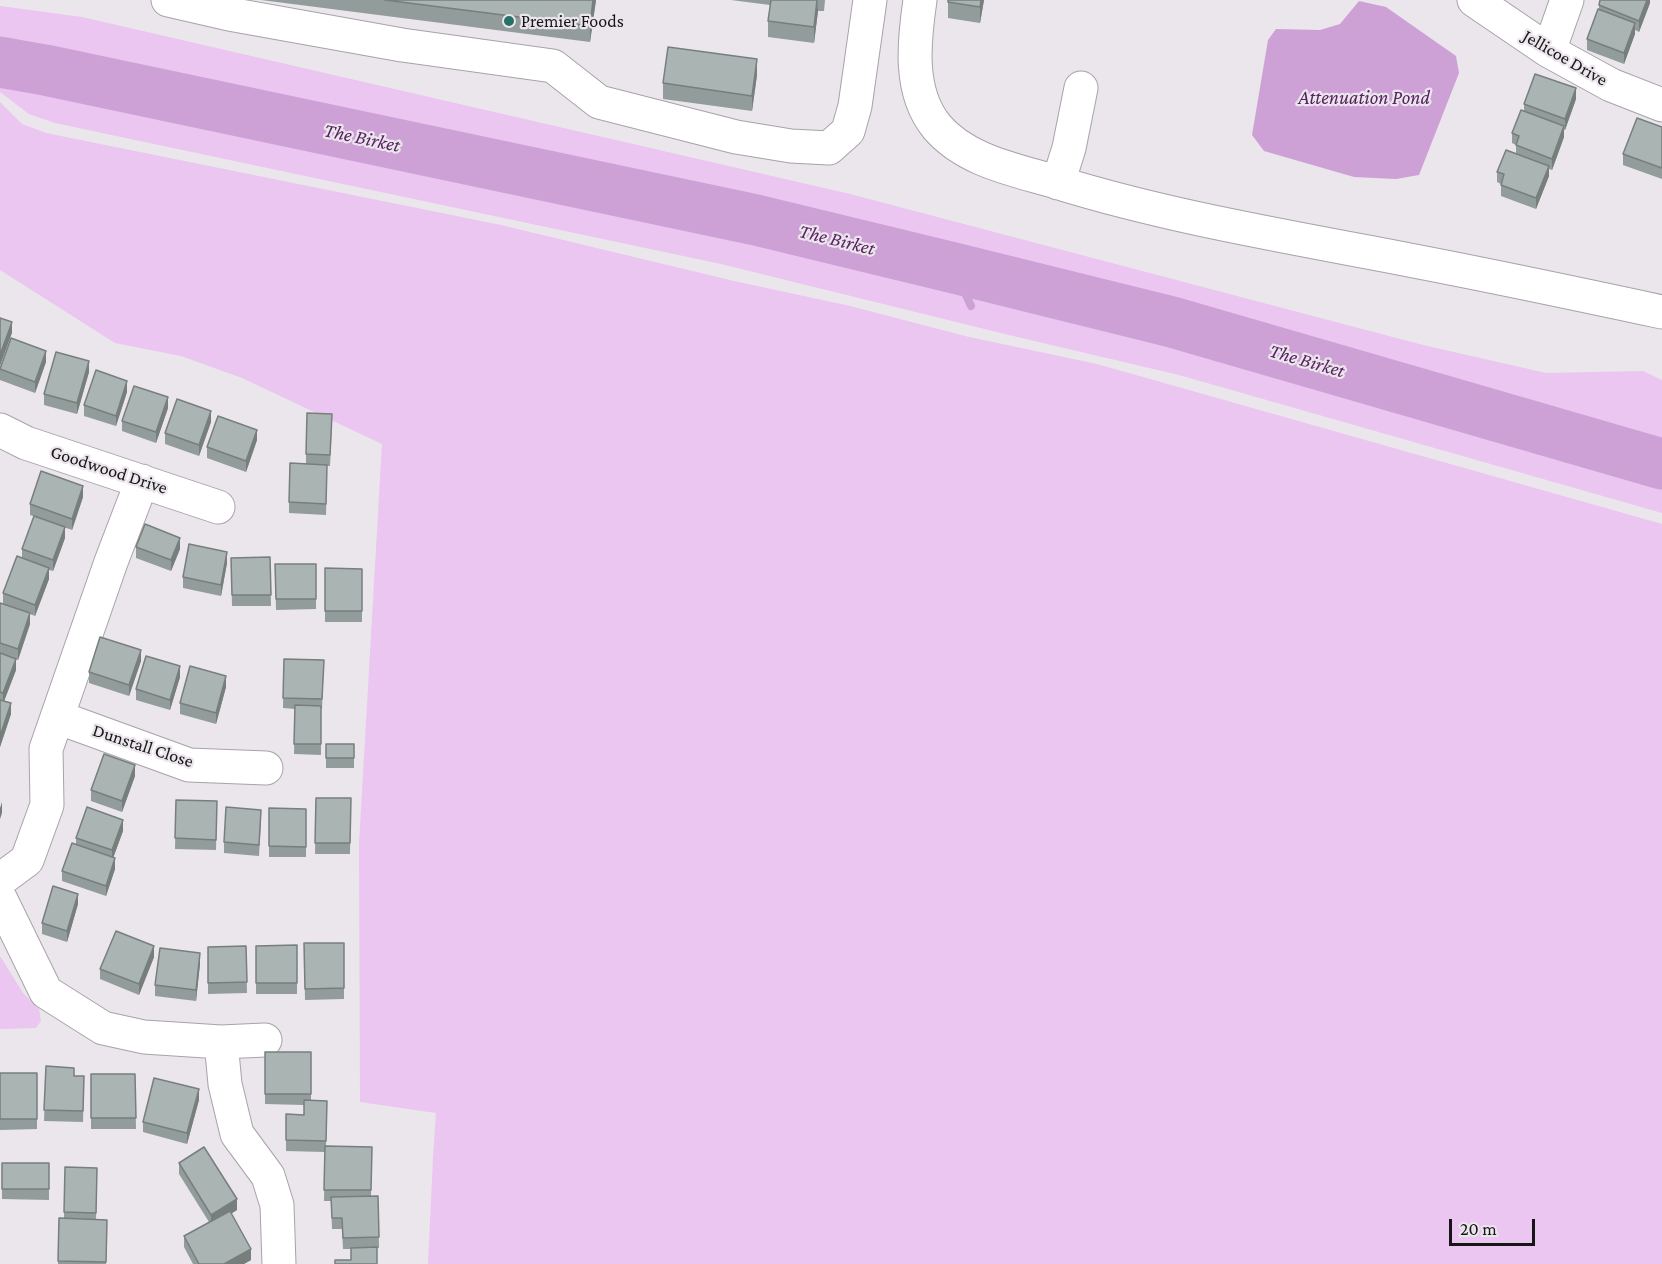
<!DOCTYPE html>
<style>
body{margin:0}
#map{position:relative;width:1662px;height:1264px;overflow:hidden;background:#ebe5ec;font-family:"Crimson Pro",serif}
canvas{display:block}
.scale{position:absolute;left:1449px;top:1219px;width:86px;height:27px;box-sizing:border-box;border:3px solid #171517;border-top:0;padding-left:8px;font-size:18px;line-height:21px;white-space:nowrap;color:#171517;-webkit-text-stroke:4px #ebe5ec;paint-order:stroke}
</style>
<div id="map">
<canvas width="1662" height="1264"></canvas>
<div class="scale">20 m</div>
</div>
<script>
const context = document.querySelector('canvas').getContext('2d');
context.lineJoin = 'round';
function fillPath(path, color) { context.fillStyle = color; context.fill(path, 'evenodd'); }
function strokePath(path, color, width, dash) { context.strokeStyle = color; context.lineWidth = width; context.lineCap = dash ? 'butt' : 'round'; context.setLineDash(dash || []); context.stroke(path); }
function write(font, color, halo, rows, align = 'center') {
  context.font = font + ' "Crimson Pro",serif'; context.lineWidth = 4.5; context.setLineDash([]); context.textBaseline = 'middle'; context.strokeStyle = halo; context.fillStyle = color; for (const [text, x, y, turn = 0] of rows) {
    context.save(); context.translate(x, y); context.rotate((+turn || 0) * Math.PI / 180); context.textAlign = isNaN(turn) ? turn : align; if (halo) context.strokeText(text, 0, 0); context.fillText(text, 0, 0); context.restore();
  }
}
const green = new Path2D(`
 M 0,6 L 82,17 L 850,194 L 1423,345 L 1546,373 L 1643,371 L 1662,380 L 1662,513 L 1179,375 L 1009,335 L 721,264 L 55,123 L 29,114 L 0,92 Z
 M 0,102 L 22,124 L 46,133 L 501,225 L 734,281 L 850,306 L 969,337 L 1097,364 L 1662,524 L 1662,1264 L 428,1264 L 433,1158 L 436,1113 L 360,1102 L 359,844 L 382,444 L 242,378 L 181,356 L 115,343 L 0,270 Z
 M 0,956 L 23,993 L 39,1009 L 41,1021 L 36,1028 L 0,1029 Z`);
const water = new Path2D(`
 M 1359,1 L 1386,7 L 1456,56 L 1459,73 L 1419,175 L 1396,179 L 1354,177 L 1264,151 L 1252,135 L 1268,40 L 1276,29 L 1320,30 L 1340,24 Z`);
const stream = new Path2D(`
 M 954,268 L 971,306`);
const river = new Path2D(`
 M 0,62 L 45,70 L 756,220 L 954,268 L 1172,322 L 1662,464`);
const minor = new Path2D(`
 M 168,0 L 229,14 L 402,45 L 553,66 L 599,102 L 736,137 L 791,146 L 829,148 L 848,131 L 855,106 L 870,0
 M 920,0 C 914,41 908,92 937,127 C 967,162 1017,170 1059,183 C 1173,218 1291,237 1409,260 C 1493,276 1578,294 1662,312
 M 1474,0 L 1549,51 L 1611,85 L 1662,105
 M 1549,51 L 1567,0
 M 1058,183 L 1069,148 L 1081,88
 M 0,430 L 26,443 L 218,507
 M 57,717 L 189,765 L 266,768
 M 0,880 L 27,860 L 47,805 L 46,749 L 111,562 L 142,481
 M 0,898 L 46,992 L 103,1028 L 144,1037 L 221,1042 L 265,1040
 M 221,1042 L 225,1084 L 237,1134 L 268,1176 L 277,1205 L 279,1264`);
const wall = new Path2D(`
 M 261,0 L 596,0 L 590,42 Z
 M 731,0 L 825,0 L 824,11 L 818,11 L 814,43 L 768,37 L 768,21 L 770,5 Z
 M 948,0 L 984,0 L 980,23 L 948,18 Z
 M 1650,0 L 1650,3 L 1639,32 L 1635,30 L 1635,34 L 1624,64 L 1587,50 L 1587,39 L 1599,10 L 1599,5 Z
 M 757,75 L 752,111 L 663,99 L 663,83 Z
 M 1576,99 L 1565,130 L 1564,130 L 1564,137 L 1552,170 L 1549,169 L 1549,176 L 1536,209 L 1501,196 L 1501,184 L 1497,182 L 1497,172 L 1516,153 L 1516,145 L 1512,143 L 1512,133 L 1524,112 L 1524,104 Z
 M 1662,127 L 1662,179 L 1623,165 L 1623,154 Z
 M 46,362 L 35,393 L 0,380 L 0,369 Z
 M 89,372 L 77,414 L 44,405 L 44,394 Z
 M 127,392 L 116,426 L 84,416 L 84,405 Z
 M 168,408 L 156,443 L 122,431 L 122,421 Z
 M 211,422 L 199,456 L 165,444 L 165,433 Z
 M 332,425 L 330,466 L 327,466 L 326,515 L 289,513 L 289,502 L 306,464 L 306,454 Z
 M 257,440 L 246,472 L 207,458 L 207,447 Z
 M 83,497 L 72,530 L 30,515 L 30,504 Z
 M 65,538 L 53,571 L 49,570 L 49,579 L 35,616 L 30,614 L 30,624 L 18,660 L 13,658 L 16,670 L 4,701 L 11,714 L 0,747 L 0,603 L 3,604 L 3,593 L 22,558 L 22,549 Z
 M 136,547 L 180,549 L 171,571 L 136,558 Z
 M 270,557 L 271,606 L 232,606 L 231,558 Z
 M 227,563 L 221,596 L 183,588 L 183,577 Z
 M 275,564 L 316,564 L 316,609 L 276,610 Z
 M 325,568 L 362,569 L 362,622 L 325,622 Z
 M 284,659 L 324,660 L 322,709 L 321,709 L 321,755 L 294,754 L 295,709 L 283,708 Z
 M 141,661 L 129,696 L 89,683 L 89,672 Z
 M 180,677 L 170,710 L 136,700 L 136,689 Z
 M 226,687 L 216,724 L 180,714 L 180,703 Z
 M 326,744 L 354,744 L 354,768 L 326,768 Z
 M 135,776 L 122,812 L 91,801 L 91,790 Z
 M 316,798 L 351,798 L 350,854 L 315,854 Z
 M 176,800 L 217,801 L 216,850 L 175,849 Z
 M 269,808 L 306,809 L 306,857 L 269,857 Z
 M 261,820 L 259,856 L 224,853 L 224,842 Z
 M 123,831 L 113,858 L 115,869 L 106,896 L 62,881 L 62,871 L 76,845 L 76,838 Z
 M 78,904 L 67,942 L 42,934 L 42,923 Z
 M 304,943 L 344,943 L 344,999 L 305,1000 Z
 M 297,945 L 297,994 L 256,994 L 256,946 Z
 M 246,946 L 247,993 L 208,994 L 208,947 Z
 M 154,957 L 139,995 L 100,979 L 100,969 Z
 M 200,964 L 196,1001 L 155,996 L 155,985 Z
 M 265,1052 L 311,1052 L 311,1100 L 327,1101 L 326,1146 L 372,1147 L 371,1196 L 378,1196 L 379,1248 L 377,1248 L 351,1260 L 351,1249 L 343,1249 L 342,1229 L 332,1229 L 331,1201 L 324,1201 L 325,1152 L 286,1151 L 286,1114 L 304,1115 L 304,1105 L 265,1104 Z
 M 46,1066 L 74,1076 L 84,1076 L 83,1122 L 44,1121 Z
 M 0,1073 L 37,1073 L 37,1129 L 0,1130 Z
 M 91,1074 L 135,1074 L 136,1129 L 91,1129 Z
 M 199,1100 L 187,1144 L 143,1132 L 143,1122 Z
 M 2,1163 L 49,1163 L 49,1200 L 2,1199 Z
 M 179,1163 L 237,1210 L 231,1214 L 251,1260 L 244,1264 L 193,1264 L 184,1247 L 184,1236 L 209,1222 L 179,1174 Z
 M 97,1168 L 96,1219 L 107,1220 L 106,1264 L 58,1264 L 59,1218 L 64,1219 L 64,1212 Z`);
const shadedWall = new Path2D(`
 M 593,0 L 596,0 L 590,42 L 590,26 Z
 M 817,0 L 818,11 L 814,43 L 814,27 Z
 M 981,0 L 984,0 L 980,23 L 980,7 Z
 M 1647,0 L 1650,0 L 1650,3 L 1639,32 L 1639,21 Z
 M 1635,23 L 1635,34 L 1624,64 L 1624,53 Z
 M 757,59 L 757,75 L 752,111 L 752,96 Z
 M 1576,88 L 1576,99 L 1565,130 L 1565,119 Z
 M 1564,126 L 1564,137 L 1552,170 L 1552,159 Z
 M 1549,166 L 1549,176 L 1536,209 L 1536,198 Z
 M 12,322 L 12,333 L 0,366 L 0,355 Z
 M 46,351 L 46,362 L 35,393 L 35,382 Z
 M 89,361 L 89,372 L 77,414 L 77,403 Z
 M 127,381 L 127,392 L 116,426 L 116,416 Z
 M 168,397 L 168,408 L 156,443 L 156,432 Z
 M 211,411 L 211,422 L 199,456 L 199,445 Z
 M 257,430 L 257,440 L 246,472 L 246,461 Z
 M 83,486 L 83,497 L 72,530 L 72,519 Z
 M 65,527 L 65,538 L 53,571 L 53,560 Z
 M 180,538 L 180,549 L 171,571 L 171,560 Z
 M 227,552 L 227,563 L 221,596 L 221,585 Z
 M 49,568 L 49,579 L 35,616 L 35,605 Z
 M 30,613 L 30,624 L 18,660 L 18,649 Z
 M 141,650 L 141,661 L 129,696 L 129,685 Z
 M 16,659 L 16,670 L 3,704 L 3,693 Z
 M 180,666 L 180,677 L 170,710 L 170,700 Z
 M 226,676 L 226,687 L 216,724 L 216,713 Z
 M 11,703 L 11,714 L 0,747 L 0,736 Z
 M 135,765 L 135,776 L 122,812 L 122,801 Z
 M 2,802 L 2,813 L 0,819 L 0,808 Z
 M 123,820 L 123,831 L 112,861 L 112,850 Z
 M 115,858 L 115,869 L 106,896 L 106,886 Z
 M 78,894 L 78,904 L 67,942 L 67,931 Z
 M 154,946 L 154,957 L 139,995 L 139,984 Z
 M 200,953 L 200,964 L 196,1001 L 196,990 Z
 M 199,1089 L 199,1100 L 187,1144 L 187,1133 Z
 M 237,1199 L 237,1210 L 211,1226 L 211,1215 Z
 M 251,1249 L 251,1260 L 244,1264 L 224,1264 Z`);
const building = new Path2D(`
 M 385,0 L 593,0 L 590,26 Z
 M 771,0 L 817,0 L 814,27 L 768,21 Z
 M 948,0 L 981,0 L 980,7 L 948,2 Z
 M 1600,0 L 1647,0 L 1639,21 L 1599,5 Z
 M 1598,9 L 1635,23 L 1624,53 L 1587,39 Z
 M 668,47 L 757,59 L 752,96 L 663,83 Z
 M 1535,74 L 1576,88 L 1565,119 L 1524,104 Z
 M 1521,110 L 1564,126 L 1552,159 L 1516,145 L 1519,136 L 1512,133 Z
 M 1637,118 L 1662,127 L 1662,168 L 1623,154 Z
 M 1506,150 L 1549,166 L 1536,198 L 1501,185 L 1504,174 L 1497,172 Z
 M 0,318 L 12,322 L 0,355 Z
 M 11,338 L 46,351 L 35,382 L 0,369 Z
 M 56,352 L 89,361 L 77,403 L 44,394 Z
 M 96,370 L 127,381 L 116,416 L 84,405 Z
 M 134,386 L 168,397 L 156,432 L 122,421 Z
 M 177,399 L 211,411 L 199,445 L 165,433 Z
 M 307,413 L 332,414 L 330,455 L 306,454 Z
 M 218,416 L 257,430 L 246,461 L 207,447 Z
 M 290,463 L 327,465 L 326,504 L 289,502 Z
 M 41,471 L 83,486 L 72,519 L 30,504 Z
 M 34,516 L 65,527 L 53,560 L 22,549 Z
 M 145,524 L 180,538 L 171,560 L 136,547 Z
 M 189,544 L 227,552 L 221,585 L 183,577 Z
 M 17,556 L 49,568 L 35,605 L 3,593 Z
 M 270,557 L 271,595 L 232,595 L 231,558 Z
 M 275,564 L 316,564 L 316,599 L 276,599 Z
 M 325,568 L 362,569 L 362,611 L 325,611 Z
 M 0,603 L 30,613 L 18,649 L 0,643 Z
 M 100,637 L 141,650 L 129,685 L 89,672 Z
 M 0,653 L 16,659 L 3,693 L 0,692 Z
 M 146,656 L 180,666 L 170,700 L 136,689 Z
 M 284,659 L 324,660 L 322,699 L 283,698 Z
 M 190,666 L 226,676 L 216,713 L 180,703 Z
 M 0,700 L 11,703 L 0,736 Z
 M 295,705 L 321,706 L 321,744 L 294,744 Z
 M 326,744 L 354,744 L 354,758 L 326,758 Z
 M 104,754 L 135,765 L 122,801 L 91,790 Z
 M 316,798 L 351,798 L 350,843 L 315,843 Z
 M 176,800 L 217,801 L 216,840 L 175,838 Z
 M 87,807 L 123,820 L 112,850 L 76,838 Z
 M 226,807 L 261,810 L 259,845 L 224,842 Z
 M 269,808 L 306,809 L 306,847 L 269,846 Z
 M 72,843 L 115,858 L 106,886 L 62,871 Z
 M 53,886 L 78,894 L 67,931 L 42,923 Z
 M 116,931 L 154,946 L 139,984 L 100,969 Z
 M 304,943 L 344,943 L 344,988 L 305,989 Z
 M 297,945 L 297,983 L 256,983 L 256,946 Z
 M 246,946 L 247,982 L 208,983 L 208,947 Z
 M 160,948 L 200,953 L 196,990 L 155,985 Z
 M 265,1052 L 311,1052 L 311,1094 L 265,1094 Z
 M 46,1066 L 74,1068 L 74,1076 L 84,1076 L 83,1111 L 44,1110 Z
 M 0,1073 L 37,1073 L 37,1119 L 0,1119 Z
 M 91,1074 L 135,1074 L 136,1118 L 91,1118 Z
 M 154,1078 L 199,1089 L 187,1133 L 143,1122 Z
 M 304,1100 L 327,1101 L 326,1141 L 286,1140 L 286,1114 L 304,1115 Z
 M 325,1146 L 372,1147 L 371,1190 L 324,1190 Z
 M 204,1147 L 237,1199 L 211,1215 L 179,1163 Z
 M 2,1163 L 49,1163 L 49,1189 L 2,1189 Z
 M 65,1167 L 97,1168 L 96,1213 L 64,1212 Z
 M 378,1196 L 379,1237 L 343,1238 L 342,1218 L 332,1218 L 331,1197 Z
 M 230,1211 L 251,1249 L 224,1264 L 199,1264 L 184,1236 Z
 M 59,1218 L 107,1220 L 106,1262 L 58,1261 Z
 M 377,1247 L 377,1264 L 335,1264 L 335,1260 L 351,1260 L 351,1248 Z`);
const markers = [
 [509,21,6,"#277069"]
];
const poiNames = [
 ["Premier Foods",521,21]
];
const streetNames = [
 ["Jellicoe Drive",1565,58,30],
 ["Goodwood Drive",109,470,18],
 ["Dunstall Close",143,746,18]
];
const waterNames = [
 ["Attenuation Pond",1364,98],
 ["The Birket",362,138,12],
 ["The Birket",837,240,14],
 ["The Birket",1307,361,16]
];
fillPath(green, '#eac6f0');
fillPath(water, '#cea1d6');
strokePath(stream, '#cea1d6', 8);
strokePath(river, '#cea1d6', 51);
strokePath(minor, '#a8a2a9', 35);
strokePath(minor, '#fff', 33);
fillPath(wall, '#929c9a');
fillPath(shadedWall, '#777f7d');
fillPath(building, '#aab5b3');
strokePath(building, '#777f7d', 1.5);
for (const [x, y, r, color] of markers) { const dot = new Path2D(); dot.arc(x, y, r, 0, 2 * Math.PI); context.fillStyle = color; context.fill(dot); strokePath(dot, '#ebe5ec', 2); }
write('18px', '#171517', '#ebe5ec', poiNames, 'left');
write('18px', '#171517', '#ebe5ec', streetNames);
write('italic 20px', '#582162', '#ebe5ec', waterNames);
</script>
